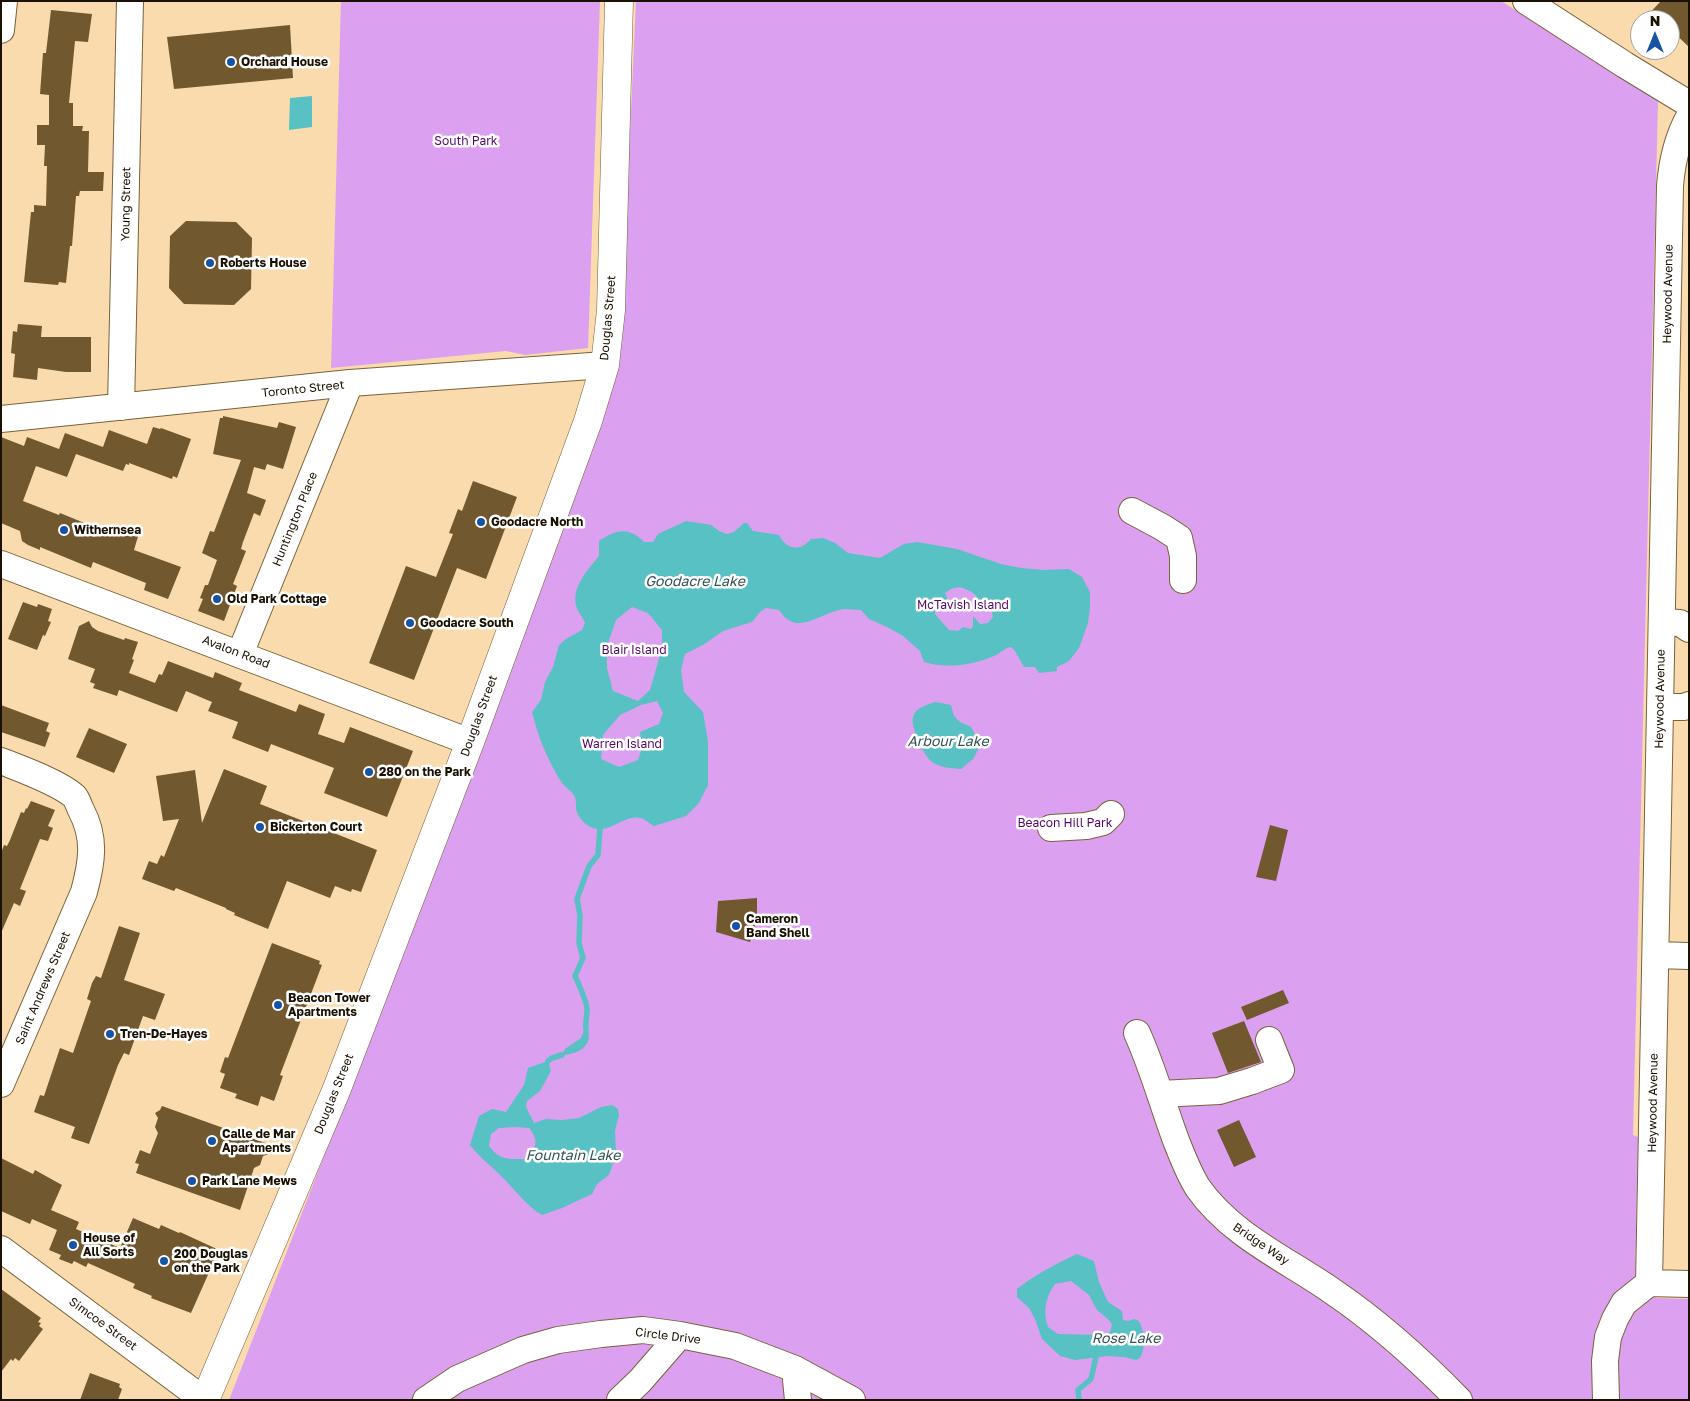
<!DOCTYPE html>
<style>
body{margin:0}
#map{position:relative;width:1690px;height:1401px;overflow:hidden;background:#f9dbae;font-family:"Golos Text",sans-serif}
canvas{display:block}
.frame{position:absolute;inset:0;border:2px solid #1b1102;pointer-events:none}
.north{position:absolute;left:1630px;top:10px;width:50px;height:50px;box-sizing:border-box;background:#fff;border:1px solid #a4a09a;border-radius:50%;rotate:0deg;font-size:14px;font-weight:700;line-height:20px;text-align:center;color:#1b1102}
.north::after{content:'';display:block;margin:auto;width:18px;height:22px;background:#1753a4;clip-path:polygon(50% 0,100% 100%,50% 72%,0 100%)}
</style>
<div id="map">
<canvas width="1690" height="1401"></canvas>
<div class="frame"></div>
<div class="north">N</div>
</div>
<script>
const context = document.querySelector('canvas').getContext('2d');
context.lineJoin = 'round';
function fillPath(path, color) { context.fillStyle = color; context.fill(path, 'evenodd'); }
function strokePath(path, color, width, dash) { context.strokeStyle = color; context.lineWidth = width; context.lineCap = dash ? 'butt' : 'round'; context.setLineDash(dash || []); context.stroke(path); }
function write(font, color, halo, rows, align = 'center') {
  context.font = font + ' "Golos Text",sans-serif'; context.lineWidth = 5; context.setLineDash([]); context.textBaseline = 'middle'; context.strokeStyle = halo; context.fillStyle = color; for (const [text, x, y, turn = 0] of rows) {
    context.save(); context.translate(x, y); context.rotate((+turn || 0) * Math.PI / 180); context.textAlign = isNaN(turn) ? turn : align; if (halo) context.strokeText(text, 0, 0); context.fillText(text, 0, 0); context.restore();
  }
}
const green = new Path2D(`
 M 341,1 L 600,1 L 588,348 L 525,355 L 506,351 L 496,352 L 331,368 Z
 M 636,1 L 1501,1 L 1658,101 L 1633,1135 L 1638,1137 L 1635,1283 L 1657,1298 L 1689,1299 L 1689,1400 L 229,1400 L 353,1082 L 560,529 L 625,243 Z`);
const water = new Path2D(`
 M 312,96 L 312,127 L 289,130 L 290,98 Z
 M 686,521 L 711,525 L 719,531 L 727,534 L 734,532 L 744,523 L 747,523 L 753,531 L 779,535 C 787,550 800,552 811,539 L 823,538 L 835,543 L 848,553 L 880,558 L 904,544 L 917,542 L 957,549 L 1001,564 L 1021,568 L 1044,570 L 1069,569 L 1082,577 L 1090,592 L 1090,607 L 1088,623 L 1079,648 L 1069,661 L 1057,667 L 1057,671 L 1039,673 L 1035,667 L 1024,667 L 1015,651 L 1011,647 C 1004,648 1000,654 994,656 C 973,665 946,669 924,662 L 920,651 L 903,636 L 887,627 L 869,619 L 861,610 C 856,610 850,609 845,609 C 820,611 798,639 779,610 L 766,608 L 760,612 L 752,622 L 723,631 L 703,645 L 685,654 L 681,670 L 684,692 L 703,712 L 708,741 L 708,785 L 699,803 L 686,816 L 654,826 C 650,824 645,819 641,818 C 624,814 610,834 593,828 C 585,825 577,817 576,808 C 576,804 576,801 575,797 C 572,791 566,788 562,783 C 548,761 538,737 532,712 L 541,700 L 545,682 L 553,667 L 559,645 L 566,639 L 582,630 L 585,623 C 583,617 577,611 576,605 C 572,586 588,570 599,556 L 599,541 C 616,530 628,526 644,542 L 653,542 L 658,534 ZM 959,587 C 966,589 976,592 978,600 L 983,601 L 991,607 L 993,617 L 988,623 L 980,624 L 973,616 L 973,626 L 971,629 L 963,627 L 958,631 L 949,630 L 935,614 L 936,606 L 940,605 L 944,608 L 947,606 L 948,600 L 945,593 L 951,589 ZM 632,607 L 648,613 L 662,630 L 662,648 L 650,690 L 638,701 L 613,691 L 607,668 L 607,646 L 616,620 ZM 657,701 L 663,713 L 659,724 L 640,732 L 642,748 L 638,760 L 619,767 L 601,759 L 603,735 L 620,715 L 641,705 Z
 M 936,702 L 951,705 L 954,716 L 960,722 L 971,727 L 976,736 L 978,750 L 973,759 L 961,769 C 952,768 938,768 931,761 C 926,757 921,747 919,741 C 908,717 910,709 936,702 Z
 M 584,1030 L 588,1030 C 593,1048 576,1054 562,1055 L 565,1049 L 581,1038 Z
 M 548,1061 L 551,1071 L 540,1091 L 527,1101 L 526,1107 L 534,1123 L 546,1119 L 562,1120 L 579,1118 L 601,1107 L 612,1105 L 618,1109 L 619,1115 L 615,1131 L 616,1155 L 609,1175 L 597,1184 L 592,1194 L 562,1208 L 542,1215 C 526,1206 514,1188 500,1175 C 489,1164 479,1157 470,1145 L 479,1116 L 492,1109 L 506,1112 L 524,1085 L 528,1068 ZM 515,1127 L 529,1128 C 539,1141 537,1147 526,1159 C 509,1159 500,1161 489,1146 L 491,1134 L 499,1128 Z
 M 1077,1254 L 1094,1261 L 1099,1282 L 1108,1302 L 1122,1311 L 1123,1320 L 1128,1321 L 1134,1319 L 1139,1321 C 1145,1333 1146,1346 1140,1358 L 1136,1360 L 1124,1357 L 1107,1356 L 1075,1360 L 1060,1356 L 1042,1339 L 1035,1319 L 1029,1308 L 1017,1297 L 1017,1289 C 1036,1274 1056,1264 1077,1254 ZM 1071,1281 L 1089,1295 L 1097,1310 L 1108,1319 L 1112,1324 L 1110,1332 L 1101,1335 L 1058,1334 L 1048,1327 C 1043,1312 1045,1298 1055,1284 Z`);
const stream = new Path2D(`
 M 586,1030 C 585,1022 587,1017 587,1010 C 588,1005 578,982 575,976 L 583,958 L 579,943 L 580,915 L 577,899 L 589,866 L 598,855 L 600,828
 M 548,1061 L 552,1058 L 562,1055
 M 1079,1400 L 1078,1390 L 1091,1379 L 1096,1357`);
const building = new Path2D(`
 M 1661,1 L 1689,1 L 1689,47 L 1670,29 L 1670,20 L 1643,20 Z
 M 51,10 L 92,14 L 88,42 L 75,41 L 69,103 L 73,103 L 73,126 L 83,126 L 82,131 L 89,131 L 88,172 L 104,172 L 103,191 L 80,191 L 79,196 L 76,196 L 72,246 L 70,246 L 66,283 L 59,282 L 58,285 L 24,282 L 31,212 L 34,212 L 34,205 L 46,206 L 47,166 L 44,166 L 45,145 L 37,145 L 37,125 L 49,125 L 49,95 L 40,94 L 43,53 L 46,53 Z
 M 290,25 L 293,78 L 174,89 L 167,37 Z
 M 186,221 L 236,222 L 252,238 L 251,289 L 234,305 L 184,304 L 169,288 L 170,236 Z
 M 18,324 L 42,326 L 41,337 L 91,337 L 91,372 L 66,372 L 38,368 L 37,380 L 13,377 L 15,354 L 11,353 L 13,331 L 17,332 Z
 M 223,416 L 277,428 L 279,422 L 296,427 L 283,469 L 267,464 L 265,470 L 254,467 L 247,493 L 266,500 L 260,516 L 254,513 L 243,542 L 241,549 L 246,551 L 233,584 L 237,586 L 224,621 L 198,611 L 203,599 L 200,598 L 205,585 L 208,585 L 217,560 L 202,553 L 210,531 L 214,532 L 241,460 L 213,454 L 220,418 L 223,418 Z
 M 153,427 L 160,429 L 161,428 L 191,439 L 177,478 L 173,476 L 172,479 L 129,463 L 129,465 L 126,464 L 123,471 L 76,454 L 67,477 L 36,466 L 23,501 L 59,515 L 60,513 L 116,536 L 120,526 L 139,533 L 134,550 L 181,567 L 168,599 L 144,590 L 146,583 L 93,562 L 91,568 L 40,547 L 40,550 L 28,545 L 22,541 L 20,531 L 1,523 L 1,437 L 24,446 L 27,437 L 59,449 L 65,433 L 103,447 L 109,430 L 147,444 Z
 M 473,481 L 517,497 L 486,579 L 457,568 L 414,680 L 369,663 L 406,566 L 436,577 L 453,534 L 449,533 L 458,509 L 462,511 Z
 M 23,602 L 37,607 L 38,604 L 52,609 L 48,621 L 51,622 L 45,636 L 43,635 L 37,650 L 8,639 Z
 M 89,621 L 92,627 L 98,631 L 124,640 L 125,638 L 138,642 L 132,659 L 134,660 L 129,673 L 155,683 L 159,674 L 162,675 L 168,661 L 213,678 L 215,672 L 242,683 L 239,690 L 270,702 L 296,712 L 299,704 L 325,714 L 318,734 L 344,743 L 350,727 L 413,751 L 387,817 L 324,793 L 334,768 L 271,744 L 268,752 L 232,738 L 238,722 L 208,711 L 212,702 L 186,691 L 177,712 L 119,690 L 117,696 L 93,688 L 95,684 L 90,682 L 95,669 L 68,659 L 79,626 Z
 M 1,705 L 49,723 L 46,731 L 50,733 L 45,747 L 1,732 Z
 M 89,728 L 127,744 L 114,773 L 76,757 Z
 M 224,769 L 267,786 L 260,804 L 377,850 L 361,892 L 352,889 L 351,892 L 335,886 L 330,898 L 287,881 L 268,929 L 234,915 L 235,913 L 226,909 L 226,908 L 176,888 L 174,891 L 142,879 L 149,861 L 157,864 L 161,855 L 164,857 L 179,819 L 163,821 L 156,776 L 195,770 L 202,823 Z
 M 31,801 L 55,810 L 48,826 L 53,828 L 48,841 L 40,839 L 20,889 L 26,891 L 20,906 L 14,903 L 1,933 L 1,853 L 4,845 L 7,846 L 10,840 L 21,812 L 24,813 L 26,808 L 27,809 Z
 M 1270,825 L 1288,830 L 1276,881 L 1256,877 Z
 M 757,898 L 757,920 L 750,942 L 716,932 L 718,901 Z
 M 119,926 L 140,933 L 124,980 L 165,994 L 155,1020 L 143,1016 L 129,1055 L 124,1053 L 118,1065 L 89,1144 L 71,1138 L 75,1127 L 34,1112 L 40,1095 L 44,1096 L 60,1048 L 73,1053 L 91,1001 L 87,999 L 92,983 L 96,976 L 101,978 Z
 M 272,943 L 320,961 L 319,964 L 322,965 L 280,1075 L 283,1076 L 274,1101 L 261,1096 L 258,1106 L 235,1098 L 237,1094 L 220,1088 L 225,1074 L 220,1072 L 225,1057 L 228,1058 Z
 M 1283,990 L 1289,1003 L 1247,1020 L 1241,1007 Z
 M 1244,1021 L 1261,1062 L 1228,1073 L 1212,1033 Z
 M 162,1106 L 268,1144 L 266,1148 L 269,1154 L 263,1156 L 260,1165 L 254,1168 L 240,1210 L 136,1173 L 139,1164 L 135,1163 L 140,1150 L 150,1154 L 158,1133 L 155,1127 L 158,1118 L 155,1113 L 160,1110 Z
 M 1239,1120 L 1256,1157 L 1234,1167 L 1217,1130 Z
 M 1,1158 L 33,1174 L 35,1170 L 62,1185 L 51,1210 L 79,1222 L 76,1229 L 120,1248 L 133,1218 L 159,1229 L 161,1225 L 179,1233 L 180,1232 L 219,1250 L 191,1313 L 151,1298 L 152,1296 L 133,1288 L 135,1284 L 88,1263 L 86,1267 L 74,1261 L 72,1264 L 59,1259 L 61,1255 L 49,1250 L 57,1230 L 32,1219 L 30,1224 L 1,1211 Z
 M 1,1289 L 41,1318 L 38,1322 L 41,1323 L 39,1326 L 43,1329 L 19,1361 L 15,1358 L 13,1361 L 11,1359 L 1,1372 Z
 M 90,1373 L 120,1384 L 119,1387 L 122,1389 L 118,1400 L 80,1400 Z`);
const minor = new Path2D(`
 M 1526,1 L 1625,65 L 1689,104
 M 1,30 L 4,1
 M 121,407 L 130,1
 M 1,419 L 350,383 L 605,365
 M 1132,511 L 1162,527 L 1179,538 L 1183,556 L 1183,580
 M 1,564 L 470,742
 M 1662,622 L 1680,623 L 1689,629
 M 240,654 L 350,383
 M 1660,707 L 1684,707 L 1689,705
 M 1,761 C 21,769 58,782 74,796 C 77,799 79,806 81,810 C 96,838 92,862 84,892 L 1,1084
 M 1051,828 L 1086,826 L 1103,822 L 1111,814
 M 1656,955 L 1689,956
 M 1137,1033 C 1153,1068 1163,1106 1177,1143 C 1183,1158 1189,1174 1198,1188 C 1231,1235 1286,1259 1332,1291 C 1378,1322 1420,1360 1459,1400
 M 1160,1094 L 1219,1091 L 1252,1081 L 1281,1070 L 1269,1040
 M 1,1249 L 204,1400
 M 1649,1283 L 1670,186 C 1672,161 1677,139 1689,117
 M 1649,1283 L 1689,1284
 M 795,1369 L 798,1400
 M 426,1400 L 457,1379 L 523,1350 L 558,1340 L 601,1334 L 643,1330 L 680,1335 L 735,1346 L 795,1369 L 852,1400
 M 620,1400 L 640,1381 L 680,1335
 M 1606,1400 L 1605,1361 L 1608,1337 L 1615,1319 L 1624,1303 L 1649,1283`);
const major = new Path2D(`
 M 205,1400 L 336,1091 L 470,742 L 588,421 L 605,365 L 611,310 L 619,1`);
const markers = [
 [231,62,5,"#1753a4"],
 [210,263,5,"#1753a4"],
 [481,522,5,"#1753a4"],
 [64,530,5,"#1753a4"],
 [217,599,5,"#1753a4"],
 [410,623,5,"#1753a4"],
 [369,772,5,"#1753a4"],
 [260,827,5,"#1753a4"],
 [736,926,5,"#1753a4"],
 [278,1005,5,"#1753a4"],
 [110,1034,5,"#1753a4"],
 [212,1141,5,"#1753a4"],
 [192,1181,5,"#1753a4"],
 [73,1245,5,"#1753a4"],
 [164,1261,5,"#1753a4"]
];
const poiNames = [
 ["Orchard House",241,62],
 ["Roberts House",220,263],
 ["Goodacre North",491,522],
 ["Withernsea",74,530],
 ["Old Park Cottage",227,599],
 ["Goodacre South",420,623],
 ["280 on the Park",379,772],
 ["Bickerton Court",270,827],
 ["Cameron",746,919],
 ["Band Shell",746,933],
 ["Beacon Tower",288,998],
 ["Apartments",288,1012],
 ["Tren-De-Hayes",120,1034],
 ["Calle de Mar",222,1134],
 ["Apartments",222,1148],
 ["Park Lane Mews",202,1181],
 ["House of",83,1238],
 ["All Sorts",83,1252],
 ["200 Douglas",174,1254],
 ["on the Park",174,1268]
];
const parkNames = [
 ["South Park",466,141],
 ["McTavish Island",963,605],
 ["Blair Island",634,650],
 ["Warren Island",622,744],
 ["Beacon Hill Park",1065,823]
];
const streetNames = [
 ["Young Street",126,204,-89],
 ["Heywood Avenue",1668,294,-89],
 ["Douglas Street",608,318,-85],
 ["Toronto Street",303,389,-6],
 ["Huntington Place",295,519,-68],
 ["Avalon Road",236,652,21],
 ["Heywood Avenue",1660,699,-89],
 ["Douglas Street",479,716,-70],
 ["Saint Andrews Street",43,988,-67],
 ["Douglas Street",334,1094,-68],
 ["Heywood Avenue",1653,1103,-89],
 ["Bridge Way",1261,1244,34],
 ["Simcoe Street",103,1324,36],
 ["Circle Drive",668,1336,7]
];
const waterNames = [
 ["Goodacre Lake",695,582],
 ["Arbour Lake",948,742],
 ["Fountain Lake",573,1156],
 ["Rose Lake",1126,1339]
];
fillPath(green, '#dca0f0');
fillPath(water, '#57c1c3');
strokePath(stream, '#57c1c3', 5.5);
fillPath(building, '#72582f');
strokePath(minor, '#7c6239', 28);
strokePath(major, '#7c6239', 29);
strokePath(minor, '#fff', 26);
strokePath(major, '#fff', 28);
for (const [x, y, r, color] of markers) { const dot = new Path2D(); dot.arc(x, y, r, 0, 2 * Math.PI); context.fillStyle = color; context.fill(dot); strokePath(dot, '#fff', 2); }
write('bold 12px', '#1b1102', '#fff', poiNames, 'left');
write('12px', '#550969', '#fff', parkNames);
write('12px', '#1b1102', '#fff', streetNames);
write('italic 14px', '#325253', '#fff', waterNames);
</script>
